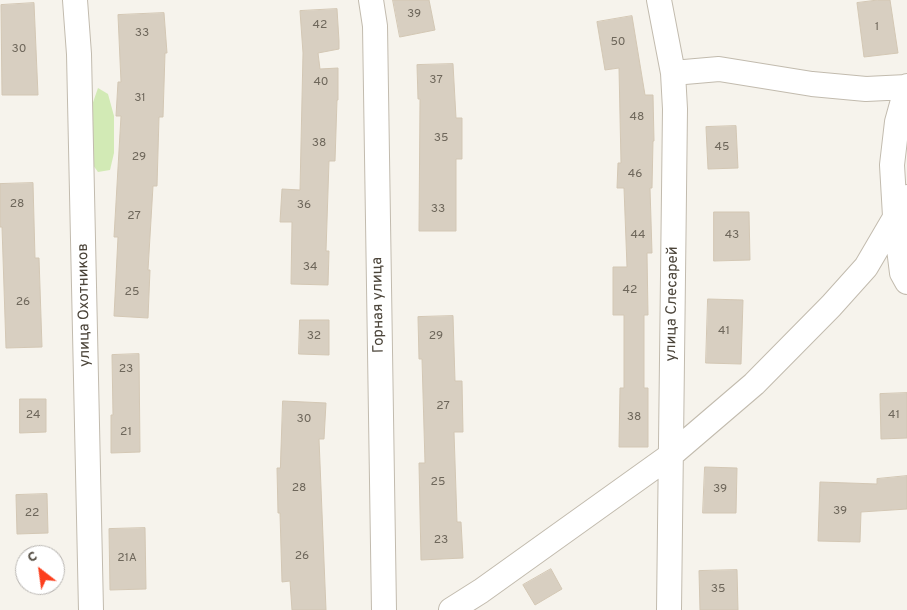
<!DOCTYPE html>
<meta charset="utf-8">
<style>
body{margin:0}
#map{position:relative;width:907px;height:610px;overflow:hidden;background:#f6f3ec;font-family:Overpass,sans-serif}
canvas{display:block}
.north{position:absolute;left:15px;top:545px;width:50px;height:50px;box-sizing:border-box;background:#fff;border:1px solid #b7b4b0;border-radius:50%;rotate:330deg;font-size:14px;font-weight:700;line-height:20px;text-align:center;color:#4b4439}
.north::after{content:'';display:block;margin:auto;width:18px;height:22px;background:#fc3f1d;clip-path:polygon(50% 0,100% 100%,50% 72%,0 100%)}
</style>
<div id="map">
<canvas width="907" height="610"></canvas>
<div class="north">С</div>
</div>
<script>
const context = document.querySelector('canvas').getContext('2d');
context.lineJoin = 'round';
function fillPath(path, color) { context.fillStyle = color; context.fill(path, 'evenodd'); }
function strokePath(path, color, width, dash) { context.strokeStyle = color; context.lineWidth = width; context.lineCap = dash ? 'butt' : 'round'; context.setLineDash(dash || []); context.stroke(path); }
function write(font, color, halo, rows, align = 'center') {
  context.font = font + ' Overpass,sans-serif'; context.lineWidth = 4.5; context.setLineDash([]); context.textBaseline = 'middle'; context.strokeStyle = halo; context.fillStyle = color; for (const [text, x, y, turn = 0] of rows) {
    context.save(); context.translate(x, y); context.rotate((+turn || 0) * Math.PI / 180); context.textAlign = isNaN(turn) ? turn : align; if (halo) context.strokeText(text, 0, 0); context.fillText(text, 0, 0); context.restore();
  }
}
const green = new Path2D(`
 M 98,88 L 108,94 L 114,116 L 114,153 L 110,170 L 98,172 L 90,161 L 90,111 Z`);
const building = new Path2D(`
 M 393,0 L 429,0 L 435,30 L 400,37 Z
 M 878,0 L 890,0 L 898,53 L 864,57 L 857,3 Z
 M 34,3 L 38,95 L 2,95 L 1,5 Z
 M 337,9 L 339,41 L 339,49 L 318,53 L 320,69 L 338,68 L 338,100 L 337,100 L 335,161 L 329,161 L 326,251 L 329,251 L 328,285 L 291,284 L 292,222 L 280,222 L 282,189 L 300,190 L 303,53 L 300,11 Z
 M 164,13 L 167,53 L 165,53 L 163,117 L 159,117 L 157,186 L 153,186 L 148,270 L 150,270 L 148,318 L 114,316 L 118,237 L 114,237 L 121,116 L 116,116 L 118,82 L 121,82 L 118,15 Z
 M 632,16 L 645,95 L 653,95 L 654,141 L 653,141 L 652,188 L 650,188 L 652,253 L 647,253 L 648,315 L 644,315 L 644,388 L 648,388 L 648,447 L 619,447 L 620,388 L 624,388 L 624,315 L 613,315 L 613,267 L 627,267 L 624,188 L 617,188 L 618,163 L 621,163 L 619,68 L 605,70 L 597,22 Z
 M 453,64 L 456,118 L 462,118 L 462,159 L 456,159 L 456,231 L 419,231 L 420,99 L 418,99 L 417,65 Z
 M 736,126 L 738,168 L 708,169 L 706,127 Z
 M 33,183 L 35,258 L 39,258 L 42,347 L 6,348 L 2,227 L 0,227 L 0,184 Z
 M 714,212 L 749,212 L 750,260 L 714,261 Z
 M 708,299 L 743,300 L 741,364 L 706,363 Z
 M 453,316 L 455,381 L 462,381 L 463,432 L 454,432 L 457,522 L 461,522 L 463,558 L 421,560 L 419,463 L 425,463 L 422,359 L 419,359 L 418,317 Z
 M 300,320 L 329,320 L 329,355 L 299,354 Z
 M 139,354 L 140,452 L 111,453 L 111,415 L 113,415 L 112,355 Z
 M 907,393 L 907,438 L 881,439 L 880,394 Z
 M 20,399 L 46,399 L 46,432 L 20,433 Z
 M 283,401 L 326,403 L 324,439 L 319,439 L 326,610 L 292,610 L 290,581 L 282,582 L 280,513 L 278,513 L 277,468 L 280,468 Z
 M 705,467 L 737,468 L 736,513 L 703,513 Z
 M 907,476 L 907,509 L 861,512 L 860,542 L 818,541 L 820,482 L 877,484 L 877,479 Z
 M 47,494 L 48,533 L 17,534 L 16,495 Z
 M 145,528 L 146,589 L 110,590 L 109,529 Z
 M 551,569 L 562,589 L 535,605 L 523,585 Z
 M 737,570 L 738,610 L 700,610 L 699,571 Z`);
const street = new Path2D(`
 M 75,0 L 79,54 L 91,610
 M 371,0 L 375,26 L 384,610
 M 659,0 L 673,73 L 675,109 L 669,610
 M 673,73 L 719,69 L 812,84 L 866,89 L 907,87
 M 907,86 L 897,122 L 892,165 L 895,216 L 902,273 L 907,282
 M 451,610 L 481,591 L 671,455 L 754,384 L 831,306 L 866,267 L 907,197`);
const numberNames = [
 ["39",414,15],
 ["42",320,26],
 ["1",877,28],
 ["33",142,34],
 ["50",618,43],
 ["30",19,50],
 ["37",436,81],
 ["40",321,83],
 ["31",140,99],
 ["48",637,118],
 ["35",441,139],
 ["38",319,144],
 ["45",722,148],
 ["29",139,158],
 ["46",635,175],
 ["28",17,205],
 ["36",304,206],
 ["33",438,210],
 ["27",134,217],
 ["44",638,236],
 ["43",732,236],
 ["34",310,268],
 ["42",630,291],
 ["25",132,293],
 ["26",23,303],
 ["41",724,332],
 ["32",314,337],
 ["29",436,337],
 ["23",126,370],
 ["27",443,407],
 ["24",33,416],
 ["41",894,416],
 ["38",634,418],
 ["30",304,420],
 ["21",126,433],
 ["25",438,483],
 ["28",299,489],
 ["39",720,490],
 ["39",840,512],
 ["22",32,514],
 ["23",441,541],
 ["26",302,557],
 ["21А",127,559],
 ["35",718,590]
];
const streetNames = [
 ["улица Слесарей",673,304,-89],
 ["улица Охотников",85,305,-91],
 ["Горная улица",379,305,-91]
];
fillPath(green, '#d2eab5');
fillPath(building, '#d8cfc1');
strokePath(building, '#d3c7b4', 1);
strokePath(street, '#c2bbae', 26);
strokePath(street, '#fff', 24);
write('12px', '#6e675b', null, numberNames);
write('15px', '#4b4439', '#fff', streetNames);
</script>
